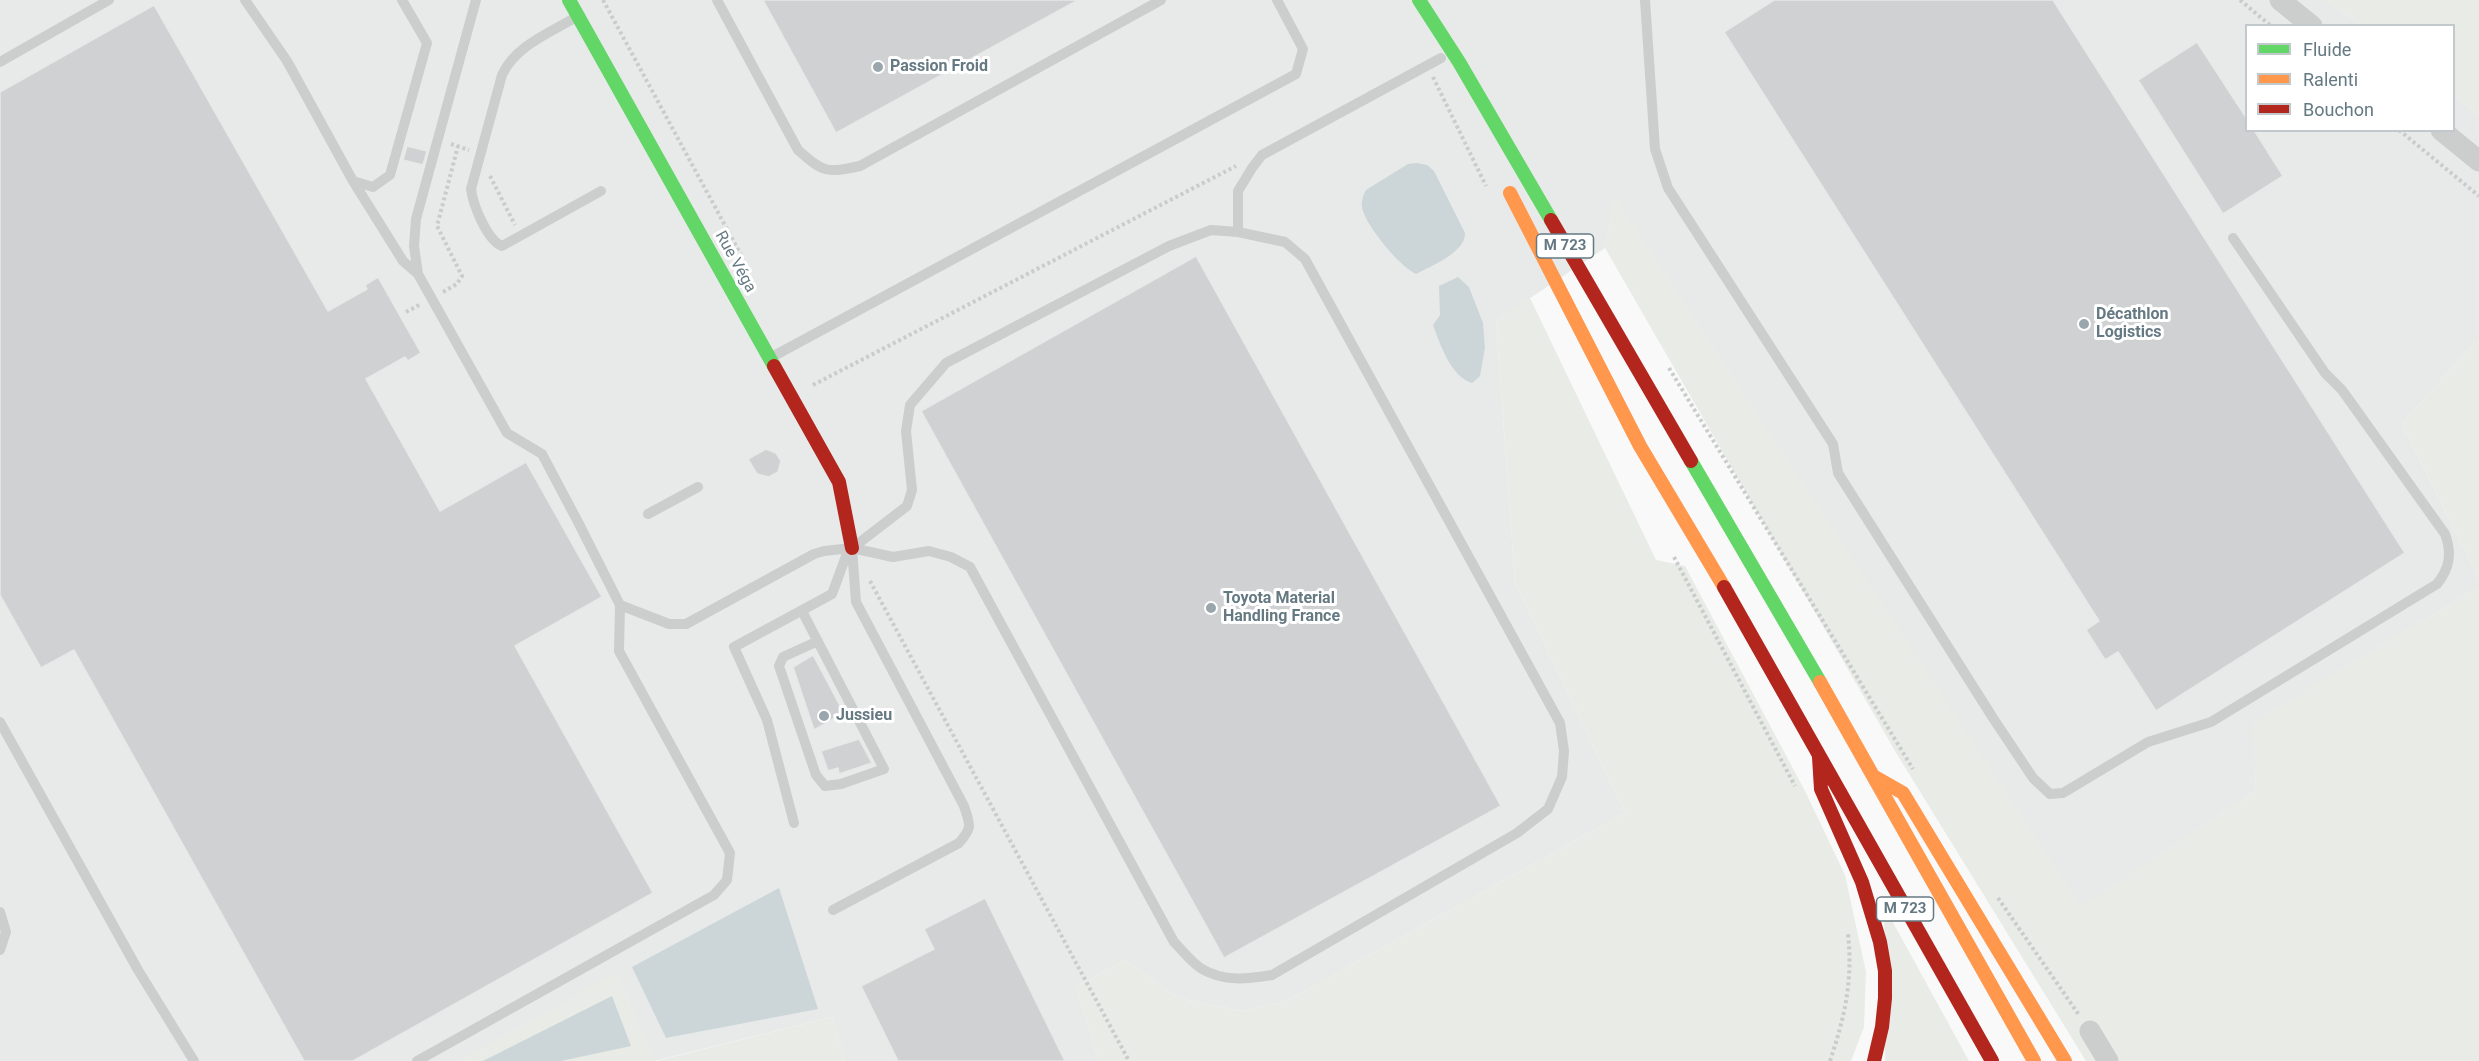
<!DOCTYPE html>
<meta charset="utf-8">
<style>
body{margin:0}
#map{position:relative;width:2479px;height:1061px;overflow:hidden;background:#f9f9f9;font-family:Roboto,sans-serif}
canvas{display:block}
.legend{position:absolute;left:2245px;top:24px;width:210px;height:108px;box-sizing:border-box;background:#fff;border:2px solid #c1c9cd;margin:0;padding:8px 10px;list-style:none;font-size:18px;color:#657982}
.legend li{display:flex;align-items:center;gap:12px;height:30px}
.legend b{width:30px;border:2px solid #c1c9cd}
</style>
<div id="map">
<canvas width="2479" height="1061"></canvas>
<ul class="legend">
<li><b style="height:8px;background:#63d668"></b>Fluide</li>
<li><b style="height:8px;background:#ff974d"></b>Ralenti</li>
<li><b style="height:8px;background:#b3261e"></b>Bouchon</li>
</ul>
</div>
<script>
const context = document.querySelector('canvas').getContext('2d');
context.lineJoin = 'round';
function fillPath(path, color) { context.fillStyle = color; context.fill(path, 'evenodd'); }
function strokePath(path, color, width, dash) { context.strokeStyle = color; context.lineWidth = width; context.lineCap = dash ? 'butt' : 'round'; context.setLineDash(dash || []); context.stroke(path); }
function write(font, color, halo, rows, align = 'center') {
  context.font = font + ' Roboto,sans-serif'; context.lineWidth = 6; context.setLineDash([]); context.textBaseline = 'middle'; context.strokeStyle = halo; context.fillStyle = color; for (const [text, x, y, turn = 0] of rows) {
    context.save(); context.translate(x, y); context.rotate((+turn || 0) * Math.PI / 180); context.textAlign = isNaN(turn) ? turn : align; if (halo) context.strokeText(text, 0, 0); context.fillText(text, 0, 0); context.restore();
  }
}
const built = new Path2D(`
 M 0,0 L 2327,0 L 2361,25 L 2246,26 L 2246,130 L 2454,130 L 2454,95 L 2479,115 L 2479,338 L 2402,424 L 2479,579 L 2479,587 L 2254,723 L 2256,791 L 2081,908 L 1615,199 L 1605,248 L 1496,321 L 1515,582 L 1625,813 L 1285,1002 L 1242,1011 L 1178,998 L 1125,960 L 1076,987 L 1099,1061 L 845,1061 L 832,1017 L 654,1061 L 616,974 L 461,1061 L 0,1061 Z`);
const green = new Path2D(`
 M 2327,0 L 2479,0 L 2479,115 L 2454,95 L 2454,26 L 2361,25 Z
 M 1615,198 L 2081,907 L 2256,791 L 2253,723 L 2479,587 L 2479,1061 L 2086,1061 L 1895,751 L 1605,248 Z
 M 1530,298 L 1656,560 L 1685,566 L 1805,791 L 1845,875 L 1866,972 L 1864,1027 L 1851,1061 L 1099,1061 L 1076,987 L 1125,960 L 1178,998 L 1242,1011 L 1285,1002 L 1625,813 L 1515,582 L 1496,321 Z
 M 2479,338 L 2479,579 L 2402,424 Z
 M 1884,906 L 1969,1061 L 1885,1061 Z
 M 616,973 L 654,1061 L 461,1061 Z
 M 832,1017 L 845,1061 L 656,1061 Z`);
const water = new Path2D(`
 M 1417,163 L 1427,165 L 1434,171 L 1465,233 C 1466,252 1431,266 1416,274 C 1398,265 1367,227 1362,208 C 1361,202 1363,195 1366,190 L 1408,164 Z
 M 1458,277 L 1469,287 L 1483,323 L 1485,348 L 1480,376 L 1472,383 C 1451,377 1440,344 1433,325 L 1440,315 L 1439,286 Z
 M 779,888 L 818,1009 L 666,1038 L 632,967 Z
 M 612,996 L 631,1046 L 561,1061 L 483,1061 Z`);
const building = new Path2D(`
 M 763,0 L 1078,0 L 836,133 Z
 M 1774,0 L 2053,0 L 2405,553 L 2156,711 L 2118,652 L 2105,660 L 2086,630 L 2099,621 L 1724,32 Z
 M 154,5 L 328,311 L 367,289 L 365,285 L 378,277 L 421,353 L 408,361 L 405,357 L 366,379 L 440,511 L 526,462 L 602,597 L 515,646 L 653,893 L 353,1061 L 304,1061 L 74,650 L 41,668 L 0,595 L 0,92 Z
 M 2197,42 L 2247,119 L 2247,130 L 2254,130 L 2283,176 L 2223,214 L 2138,80 Z
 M 407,146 L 427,151 L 423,165 L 403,160 Z
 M 1196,256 L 1501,806 L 1224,958 L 921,411 Z
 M 766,449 L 776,453 L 781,461 L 778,472 L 769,477 L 757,474 L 748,459 Z
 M 813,655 L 844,713 L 814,730 L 793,667 Z
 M 859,739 L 872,763 L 839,774 L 838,768 L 828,771 L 821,751 Z
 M 985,898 L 1065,1061 L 898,1061 L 861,986 L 934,949 L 924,929 Z`);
const path = new Path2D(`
 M 603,0 L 741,255
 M 2240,0 L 2271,26
 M 1433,77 L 1486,186
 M 2399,130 L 2479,196
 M 451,144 L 469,150
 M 490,176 L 515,225
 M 443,292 L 457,284 L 462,276 L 437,226 L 458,146
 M 406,312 L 421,304
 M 1669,368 L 1913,769
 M 813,385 L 1236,166
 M 1674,557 L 1795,786
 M 870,581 L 1129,1061
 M 1998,898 L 2079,1015
 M 1830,1061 C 1845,1016 1853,981 1848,933`);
const lane = new Path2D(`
 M 245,0 L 287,61 L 353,181 L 373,187 L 390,175 L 427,43 L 402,0
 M 717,0 L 798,150 C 824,173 826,173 860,166 L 1161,0
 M 1645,0 L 1655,149 L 1668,188 L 1833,444 L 1838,473 L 1993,718 L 2033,778 L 2050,794 L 2063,793 L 2148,742 L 2211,722 L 2437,584 C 2450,568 2452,553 2445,534 L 2342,390 L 2325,373 L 2233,238
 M 578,16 C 550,33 516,45 502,75 L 471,189 C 473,205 487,240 502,246 L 601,191
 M 0,62 L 109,0
 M 353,181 L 403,261 L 418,274
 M 1238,232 L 1238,191 L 1252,168 L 1262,155 L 1441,58
 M 770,358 L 1296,74 L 1303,49 L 1277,0
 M 648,514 L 698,487
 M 620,605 L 669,624 L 686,624 L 814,554 L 824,551 L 852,548 L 893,557 L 929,551 L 951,557 L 970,567 L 1174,942 C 1183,951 1192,963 1202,969 C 1224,982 1248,979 1272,975 L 1517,833 L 1548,809 L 1562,777 L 1564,751 L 1560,723 L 1305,259 L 1285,242 L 1238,232 L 1211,230 L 1169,246 L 946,363 L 910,405 L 906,431 L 912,490 L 907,506 L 855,546
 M 802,611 L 884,769 L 841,784 L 825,786 L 816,775 L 779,666 L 783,657 L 818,641
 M 0,722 L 138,970 L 194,1061
 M 794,823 L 767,720 L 734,647 L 832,594 L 849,548
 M 833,910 L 959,843 C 973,827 970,825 964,806 L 856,602 L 852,548
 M 0,912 L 6,932 L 0,950
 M 417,1061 L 714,895 L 727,880 L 730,853 L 619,651 L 620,605 L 578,522 L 542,454 L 507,433 L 418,274 L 414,246 L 416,219 L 476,0`);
const street = new Path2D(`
 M 2280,0 L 2312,26
 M 2441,130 L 2479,161
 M 2090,1031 L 2108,1061`);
const fast = new Path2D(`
 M 569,0 L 774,366
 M 1419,0 L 1459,62 L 1551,220
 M 1691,461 L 1820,682`);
const slow = new Path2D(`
 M 1510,193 L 1640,446 L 1724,587
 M 1820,682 L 2034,1061
 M 1875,777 L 1903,793 L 2065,1061`);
const jam = new Path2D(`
 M 1551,220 L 1691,461
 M 774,366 L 839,482 L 852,548
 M 1724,587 L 1992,1061
 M 1819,757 L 1821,789 L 1862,882 L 1880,942 L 1885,971 L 1885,998 L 1882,1027 L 1874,1061`);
const markers = [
 [878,67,6,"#99a6ac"],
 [2084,324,6,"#99a6ac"],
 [1211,608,6,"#99a6ac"],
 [824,716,6,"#99a6ac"]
];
const shields = [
 [1565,246,57],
 [1905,909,57]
];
const shieldNames = [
 ["M 723",1565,246],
 ["M 723",1905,909]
];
const poiNames = [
 ["Passion Froid",890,67],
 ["Décathlon",2096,315],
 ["Logistics",2096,333],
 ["Toyota Material",1223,599],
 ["Handling France",1223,617],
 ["Jussieu",836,716]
];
const streetNames = [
 ["Rue Véga",735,262,61]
];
fillPath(built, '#e8eae9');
fillPath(green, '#e8ebe6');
fillPath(water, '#ccd6d8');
fillPath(building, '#cfd1d2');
strokePath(building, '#e8e8e8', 1.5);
strokePath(path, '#cacbcc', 4, [3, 3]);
strokePath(lane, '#cccece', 10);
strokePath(street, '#cccece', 21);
strokePath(fast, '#63d668', 14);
strokePath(slow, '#ff974d', 14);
strokePath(jam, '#b3261e', 14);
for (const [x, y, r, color] of markers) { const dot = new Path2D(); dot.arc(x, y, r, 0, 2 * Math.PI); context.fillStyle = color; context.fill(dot); strokePath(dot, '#fff', 2); }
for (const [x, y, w] of shields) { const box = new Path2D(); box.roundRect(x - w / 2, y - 12, w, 24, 4.5); context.fillStyle = '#fff'; context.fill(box); strokePath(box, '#657982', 1.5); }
write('bold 15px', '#657982', null, shieldNames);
write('bold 16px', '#657982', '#fff', poiNames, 'left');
write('16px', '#657982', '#fff', streetNames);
</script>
